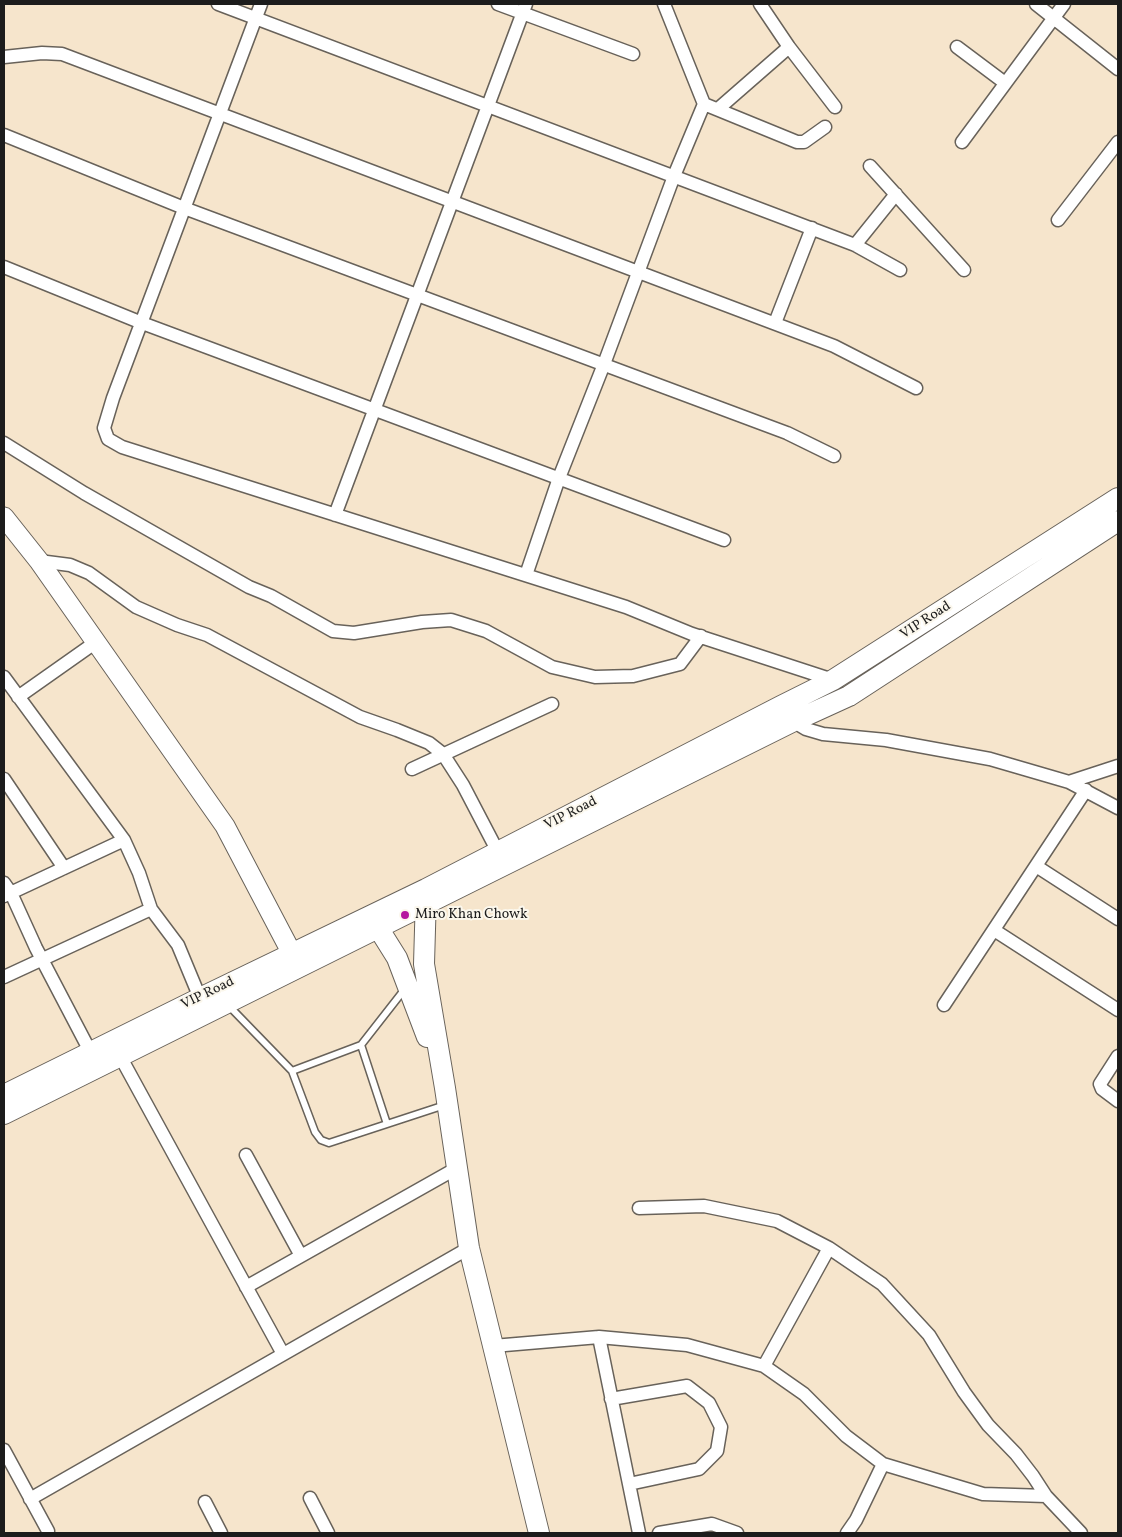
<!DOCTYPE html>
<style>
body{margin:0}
#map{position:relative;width:1122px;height:1537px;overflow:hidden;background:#f6e5cc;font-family:Vollkorn,serif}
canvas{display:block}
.frame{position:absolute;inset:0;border:5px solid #1c1c1c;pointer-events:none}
</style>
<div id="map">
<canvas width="1122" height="1537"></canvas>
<div class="frame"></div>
</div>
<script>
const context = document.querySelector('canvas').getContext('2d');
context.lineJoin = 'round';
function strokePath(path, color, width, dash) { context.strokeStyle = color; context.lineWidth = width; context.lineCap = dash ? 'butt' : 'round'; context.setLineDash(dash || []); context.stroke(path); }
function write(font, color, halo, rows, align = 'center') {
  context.font = font + ' Vollkorn,serif'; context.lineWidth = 4; context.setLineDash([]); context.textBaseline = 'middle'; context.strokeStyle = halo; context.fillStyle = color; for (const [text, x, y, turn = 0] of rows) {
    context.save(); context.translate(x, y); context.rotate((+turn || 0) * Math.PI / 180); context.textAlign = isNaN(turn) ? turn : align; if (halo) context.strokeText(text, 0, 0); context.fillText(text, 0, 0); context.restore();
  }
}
const service = new Path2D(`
 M 228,1005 L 292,1071 L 315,1132 L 321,1140 L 329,1143 L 445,1105
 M 361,1045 L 387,1124
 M 292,1071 L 361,1045 L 404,990`);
const minor = new Path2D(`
 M 218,4 L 855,245 L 900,270
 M 261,4 L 113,398 L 104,428 L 108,439 L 122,447 L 626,607 L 692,634 L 833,680
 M 498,4 L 633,54
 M 664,4 L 704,104 L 797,142 L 804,142 L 825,127
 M 760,4 L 789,47 L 835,107
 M 1036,4 L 1118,69
 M 957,47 L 1005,83
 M 4,57 L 42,53 L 62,54 L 834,346 L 916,388
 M 718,109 L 789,47
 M 4,135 L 184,208 L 787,433 L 834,456
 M 962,142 L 1064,4
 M 870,166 L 964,270
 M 1058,220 L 1118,142
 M 855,245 L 896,194
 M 4,267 L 142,323 L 724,540
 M 775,323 L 812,228
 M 4,443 L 84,493 L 249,587 L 271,596 L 333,631 L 354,633 L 422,622 L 451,620 L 486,631 L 552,667 L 595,677 L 633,676 L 680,664 L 701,636
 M 335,515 L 526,4
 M 39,561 L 70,565 L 89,573 L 136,607 L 177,625 L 207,635 L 360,717 L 397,730 L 429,743 L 443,754 L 463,785 L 498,852
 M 526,575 L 559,478 L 604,364 L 674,176 L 704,104
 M 4,677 L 124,840 L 139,873 L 151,909 L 178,945 L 200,998
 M 18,697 L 96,642
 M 791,720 L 806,729 L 823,734 L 886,740 L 990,759 L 1069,782 L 1118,808
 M 412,769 L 552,704
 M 4,779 L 64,868
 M 1069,782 L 1118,766
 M 1036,866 L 1118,919
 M 4,883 L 11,893 L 36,948 L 91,1053
 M 4,896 L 124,840
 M 994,930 L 1118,1010
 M 4,977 L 151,909
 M 944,1005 L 1086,790
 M 120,1056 L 283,1354
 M 1118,1056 L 1100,1084 L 1102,1089 L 1118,1101
 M 246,1155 L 301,1256
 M 639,1208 L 704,1206 L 777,1221 L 829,1248 L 882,1284 L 929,1335 L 964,1392 L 988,1425 L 1016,1454 L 1033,1476 L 1046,1496 L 1081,1533
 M 246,1287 L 457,1168
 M 599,1337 L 639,1533
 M 493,1346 L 599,1337 L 687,1345 L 764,1366 L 804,1394 L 846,1436 L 883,1464 L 983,1494 L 1046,1496
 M 764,1366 L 829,1248
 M 611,1399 L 687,1386 L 709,1403 L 721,1427 L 717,1451 L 699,1469 L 629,1484
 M 4,1450 L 48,1531
 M 310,1498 L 328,1533
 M 30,1499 L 469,1248
 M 205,1502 L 221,1533
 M 659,1533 L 712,1524 L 737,1533
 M 847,1533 L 856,1520 L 883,1464`);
const secondary = new Path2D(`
 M 4,517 L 39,561 L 225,826 L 299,967`);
const primary = new Path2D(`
 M 426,895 L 424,964 L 445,1088 L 469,1248 L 539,1533
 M 372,918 L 397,958 L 427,1037
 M 4,1095 L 200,998 L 426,889 L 781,706 L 833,680 L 1118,498
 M 4,1114 L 792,722 L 849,696 L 1118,521`);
const markers = [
 [405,915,5,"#b5179e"]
];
const streetNames = [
 ["VIP Road",926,621,-33],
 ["VIP Road",571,814,-27],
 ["VIP Road",208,994,-26]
];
const poiNames = [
 ["Miro Khan Chowk",415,915]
];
strokePath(service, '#68625a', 9);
strokePath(minor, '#68625a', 15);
strokePath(secondary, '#68625a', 21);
strokePath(primary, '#68625a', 22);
strokePath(service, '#fff', 6);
strokePath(minor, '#fff', 12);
strokePath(secondary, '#fff', 19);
strokePath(primary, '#fff', 20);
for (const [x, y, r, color] of markers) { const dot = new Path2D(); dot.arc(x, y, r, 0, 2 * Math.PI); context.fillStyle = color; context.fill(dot); strokePath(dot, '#fbf7ec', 2); }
write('14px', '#1c1c1c', '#fbf7ec', streetNames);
write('14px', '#1c1c1c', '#fbf7ec', poiNames, 'left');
</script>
